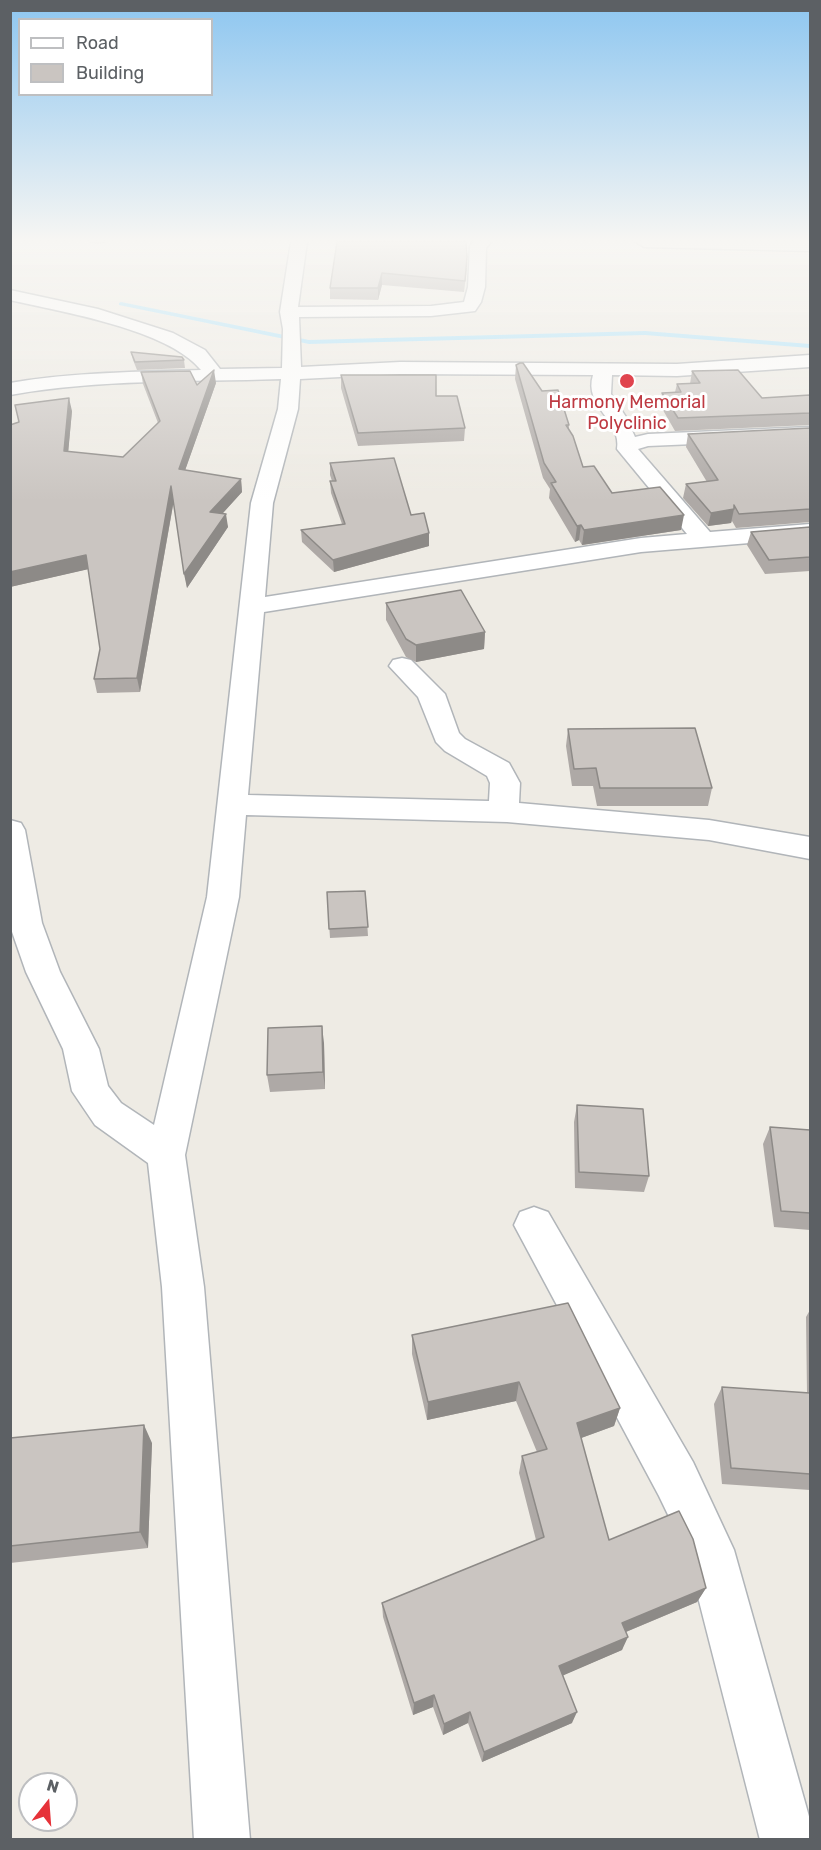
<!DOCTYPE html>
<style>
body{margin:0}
#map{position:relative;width:821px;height:1850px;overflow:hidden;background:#eeebe4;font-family:Rubik,sans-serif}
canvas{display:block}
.frame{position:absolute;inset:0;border:12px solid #5c6064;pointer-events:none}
.legend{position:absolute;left:18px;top:18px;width:195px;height:78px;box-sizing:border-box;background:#fff;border:2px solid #bebfc1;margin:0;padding:8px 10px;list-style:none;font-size:18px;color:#5c6064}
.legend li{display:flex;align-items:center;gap:12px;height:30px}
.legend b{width:30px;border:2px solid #bebfc1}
.north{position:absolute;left:18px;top:1772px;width:60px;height:60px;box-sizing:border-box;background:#fff;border:2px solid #bebfc1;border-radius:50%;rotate:17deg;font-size:16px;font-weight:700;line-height:24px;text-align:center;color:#5c6064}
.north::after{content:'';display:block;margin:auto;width:21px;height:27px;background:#e63239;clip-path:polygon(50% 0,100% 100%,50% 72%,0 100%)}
</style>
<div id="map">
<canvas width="821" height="1850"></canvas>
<div class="frame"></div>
<ul class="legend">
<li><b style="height:8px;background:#fff"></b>Road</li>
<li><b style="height:16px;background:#cac5c1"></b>Building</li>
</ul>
<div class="north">N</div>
</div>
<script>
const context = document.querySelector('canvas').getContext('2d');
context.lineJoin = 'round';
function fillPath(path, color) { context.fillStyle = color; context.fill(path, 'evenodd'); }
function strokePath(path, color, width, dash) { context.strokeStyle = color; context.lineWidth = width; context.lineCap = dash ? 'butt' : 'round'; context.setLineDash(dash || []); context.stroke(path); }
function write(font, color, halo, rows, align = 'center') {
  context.font = font + ' Rubik,sans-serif'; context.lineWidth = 6; context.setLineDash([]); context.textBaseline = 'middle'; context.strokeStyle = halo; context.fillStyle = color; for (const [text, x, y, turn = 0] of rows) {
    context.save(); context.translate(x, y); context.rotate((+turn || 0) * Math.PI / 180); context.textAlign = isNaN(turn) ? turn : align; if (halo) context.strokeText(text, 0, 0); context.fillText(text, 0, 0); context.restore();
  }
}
const stream = new Path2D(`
 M 121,302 L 309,340 L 645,331 L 810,344 L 810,348 L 645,335 L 309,344 L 119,305 L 119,303 Z`);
const minor = new Path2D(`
 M 291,242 L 307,242 L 298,307 L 431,306 L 464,302 L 468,287 L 470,246 L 473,242 L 491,242 L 486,248 L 485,287 L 481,302 L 475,311 L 431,316 L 299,317 L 301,367 L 400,362 L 677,364 L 810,355 L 810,367 L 677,376 L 612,375 L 611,394 L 626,417 L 635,437 L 648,434 L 810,427 L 810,439 L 648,446 L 638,449 L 710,532 L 810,524 L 810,538 L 641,552 L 264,612 L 248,795 L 489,801 L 490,783 L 487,776 L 445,751 L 436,742 L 418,697 L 389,666 L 393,660 L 402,658 L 411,660 L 445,694 L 459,733 L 465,739 L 509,763 L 520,783 L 519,803 L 709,820 L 810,837 L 810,859 L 709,840 L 507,822 L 246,815 L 239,897 L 185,1155 L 204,1287 L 250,1840 L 194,1840 L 162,1287 L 148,1163 L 95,1125 L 72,1091 L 63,1049 L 26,972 L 10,926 L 10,820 L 21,823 L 25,830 L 42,923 L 60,972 L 99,1049 L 108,1086 L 121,1103 L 154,1125 L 207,897 L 251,503 L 278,409 L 281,379 C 191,382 99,379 10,395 L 10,383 C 73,372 137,372 201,370 C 168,329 62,312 10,300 L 10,290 L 98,309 L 173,333 L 205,350 L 220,369 L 282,368 L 283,329 L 280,312 ZM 400,374 L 593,375 C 583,406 622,421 617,449 L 687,534 L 641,538 L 265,597 L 273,503 L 298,409 L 300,379 Z
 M 636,242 L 810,242 L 810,251 L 644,247 Z
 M 534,1207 L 548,1212 L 693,1462 L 734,1550 L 810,1820 L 810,1840 L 760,1840 L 687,1554 L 659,1496 L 514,1225 L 520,1212 Z`);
const wall = new Path2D(`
 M 87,242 L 105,242 L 101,244 Z
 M 337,242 L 467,268 L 464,292 L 382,285 L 378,300 L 330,299 L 330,288 Z
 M 131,352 L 184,360 L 185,368 L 137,370 L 133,360 Z
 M 516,365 L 542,391 L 569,425 L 569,430 L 583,467 L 612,493 L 681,530 L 582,545 L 579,540 L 575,542 L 549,498 L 550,489 L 543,478 L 515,379 Z
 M 692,371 L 762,398 L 810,395 L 810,425 L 675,431 L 660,405 L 662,393 L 675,392 L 677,384 L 690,384 Z
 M 141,372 L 197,385 L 216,383 L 185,470 L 241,479 L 242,492 L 223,513 L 228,527 L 187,588 L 174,500 L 140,692 L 97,693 L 94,679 L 100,649 L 88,569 L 10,587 L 10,425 L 72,411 L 68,452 L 123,457 L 158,423 L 143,384 Z
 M 341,375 L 436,396 L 465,428 L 464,441 L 358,446 L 341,388 Z
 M 810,428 L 810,522 L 736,528 L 732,521 L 731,523 L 708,526 L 683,498 L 686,484 L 707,482 L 686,447 L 688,434 Z
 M 330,463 L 411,515 L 429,533 L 429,546 L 334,572 L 302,542 L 301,530 L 342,524 L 331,493 L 330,481 L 332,481 L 330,475 Z
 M 810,527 L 810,571 L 765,574 L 747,545 L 751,532 Z
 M 386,603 L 485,632 L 484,649 L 416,662 L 406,657 L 386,620 Z
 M 568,729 L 712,788 L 708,806 L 597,806 L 593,786 L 572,786 L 566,746 Z
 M 365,891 L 368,936 L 330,938 L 327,892 Z
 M 324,1043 L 325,1089 L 270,1092 L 267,1075 Z
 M 577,1105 L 649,1176 L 644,1192 L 575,1188 L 574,1122 Z
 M 770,1127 L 810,1130 L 810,1230 L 774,1227 L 763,1144 Z
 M 810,1310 L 810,1490 L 722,1484 L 714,1404 L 722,1387 L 807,1393 L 806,1317 Z
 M 412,1335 L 620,1408 L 614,1426 L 581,1438 L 609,1540 L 706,1588 L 697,1602 L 626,1632 L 622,1650 L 563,1675 L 572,1723 L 482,1762 L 468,1723 L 443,1735 L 433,1707 L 413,1715 L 383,1617 L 382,1603 L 536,1540 L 519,1473 L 522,1456 L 537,1452 L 516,1401 L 427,1420 L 412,1354 Z
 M 10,1438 L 152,1443 L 148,1548 L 10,1563 Z`);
const shadedWall = new Path2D(`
 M 382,273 L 382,285 L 378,300 L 378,288 Z
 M 214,370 L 216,383 L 181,482 L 179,469 Z
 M 69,398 L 72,411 L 67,465 L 64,451 Z
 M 241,479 L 242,492 L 212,525 L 210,512 Z
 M 171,486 L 174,499 L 140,692 L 137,678 Z
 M 734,509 L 731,523 L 708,526 L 711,513 Z
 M 226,514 L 228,527 L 187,588 L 184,574 Z
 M 684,515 L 681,530 L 582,545 L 584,530 Z
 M 581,525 L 579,540 L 575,542 L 577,526 Z
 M 429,533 L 429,546 L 334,572 L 333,560 Z
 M 86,555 L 89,569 L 10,587 L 10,572 Z
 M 485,632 L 484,649 L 416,662 L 416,645 Z
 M 322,1026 L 324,1043 L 325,1089 L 323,1072 Z
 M 519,1382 L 516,1401 L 427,1420 L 428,1402 Z
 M 620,1408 L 614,1426 L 573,1441 L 577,1423 Z
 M 144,1425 L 152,1443 L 148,1548 L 140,1532 Z
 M 706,1588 L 697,1602 L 616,1636 L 622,1623 Z
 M 628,1637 L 622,1650 L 555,1679 L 559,1666 Z
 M 434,1695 L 433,1707 L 413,1715 L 414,1703 Z
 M 470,1712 L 468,1723 L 443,1735 L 444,1724 Z
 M 577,1712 L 572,1723 L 482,1762 L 484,1752 Z`);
const building = new Path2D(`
 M 337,242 L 466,242 L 467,257 L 465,281 L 382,273 L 378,288 L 330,288 Z
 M 131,352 L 182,357 L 184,360 L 135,362 Z
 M 520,363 L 523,363 L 542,391 L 558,390 L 569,425 L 566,425 L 573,436 L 583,467 L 594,466 L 612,493 L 660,487 L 684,515 L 584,530 L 581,525 L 577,526 L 551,483 L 556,482 L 544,463 L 516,365 Z
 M 214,370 L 179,469 L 241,479 L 210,512 L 226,514 L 184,574 L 171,486 L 137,678 L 94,679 L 100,649 L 86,555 L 10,572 L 10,425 L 19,422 L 15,405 L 69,398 L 64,451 L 123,457 L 160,421 L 141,372 L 190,371 L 197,385 Z
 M 738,370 L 762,398 L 810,395 L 810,413 L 678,418 L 662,393 L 681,392 L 677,384 L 700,383 L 692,371 Z
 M 341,375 L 436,375 L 436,396 L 457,396 L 465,428 L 358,433 Z
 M 810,428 L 810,509 L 739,514 L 734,505 L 734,509 L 711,513 L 686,484 L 718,480 L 688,434 Z
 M 394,458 L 411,515 L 424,513 L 429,533 L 333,560 L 301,530 L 345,524 L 330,481 L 336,481 L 330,463 Z
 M 810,527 L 810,557 L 769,560 L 751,532 Z
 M 461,590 L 485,632 L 416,645 L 406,639 L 386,603 Z
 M 695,728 L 712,788 L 600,788 L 596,768 L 574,769 L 568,729 Z
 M 365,891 L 368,927 L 329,929 L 327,892 Z
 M 322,1026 L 323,1072 L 267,1075 L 268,1028 Z
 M 577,1105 L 643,1109 L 649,1176 L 579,1172 Z
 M 770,1127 L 810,1130 L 810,1213 L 781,1211 Z
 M 568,1303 L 620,1408 L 577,1423 L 609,1540 L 679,1511 L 693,1539 L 706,1588 L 622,1623 L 628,1637 L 559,1666 L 577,1712 L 484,1752 L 470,1712 L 444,1724 L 434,1695 L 414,1703 L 382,1603 L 544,1537 L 522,1456 L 547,1449 L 519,1382 L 428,1402 L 412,1335 Z
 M 722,1387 L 810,1393 L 810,1474 L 731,1468 Z
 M 144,1425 L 140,1532 L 10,1546 L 10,1438 Z`);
const markers = [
 [627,381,8,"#e0444e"]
];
const farHealthnames = [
 ["Harmony Memorial",627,403],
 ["Polyclinic",627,424]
];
fillPath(stream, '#a4e1fd');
strokePath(minor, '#b1b5b9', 3);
fillPath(minor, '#fff');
fillPath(wall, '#aea9a6');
fillPath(shadedWall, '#8d8a87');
fillPath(building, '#cac5c1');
strokePath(building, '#8d8a87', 1.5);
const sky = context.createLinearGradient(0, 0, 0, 501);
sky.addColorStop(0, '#8dc6f0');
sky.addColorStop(0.48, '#f7f6f3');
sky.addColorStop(1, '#f7f6f300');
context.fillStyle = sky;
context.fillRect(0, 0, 821, 501);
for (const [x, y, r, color] of markers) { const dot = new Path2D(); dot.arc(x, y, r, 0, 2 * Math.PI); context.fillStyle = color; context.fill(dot); strokePath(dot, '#fff', 2); }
write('18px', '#be3a42', '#fff', farHealthnames);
</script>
